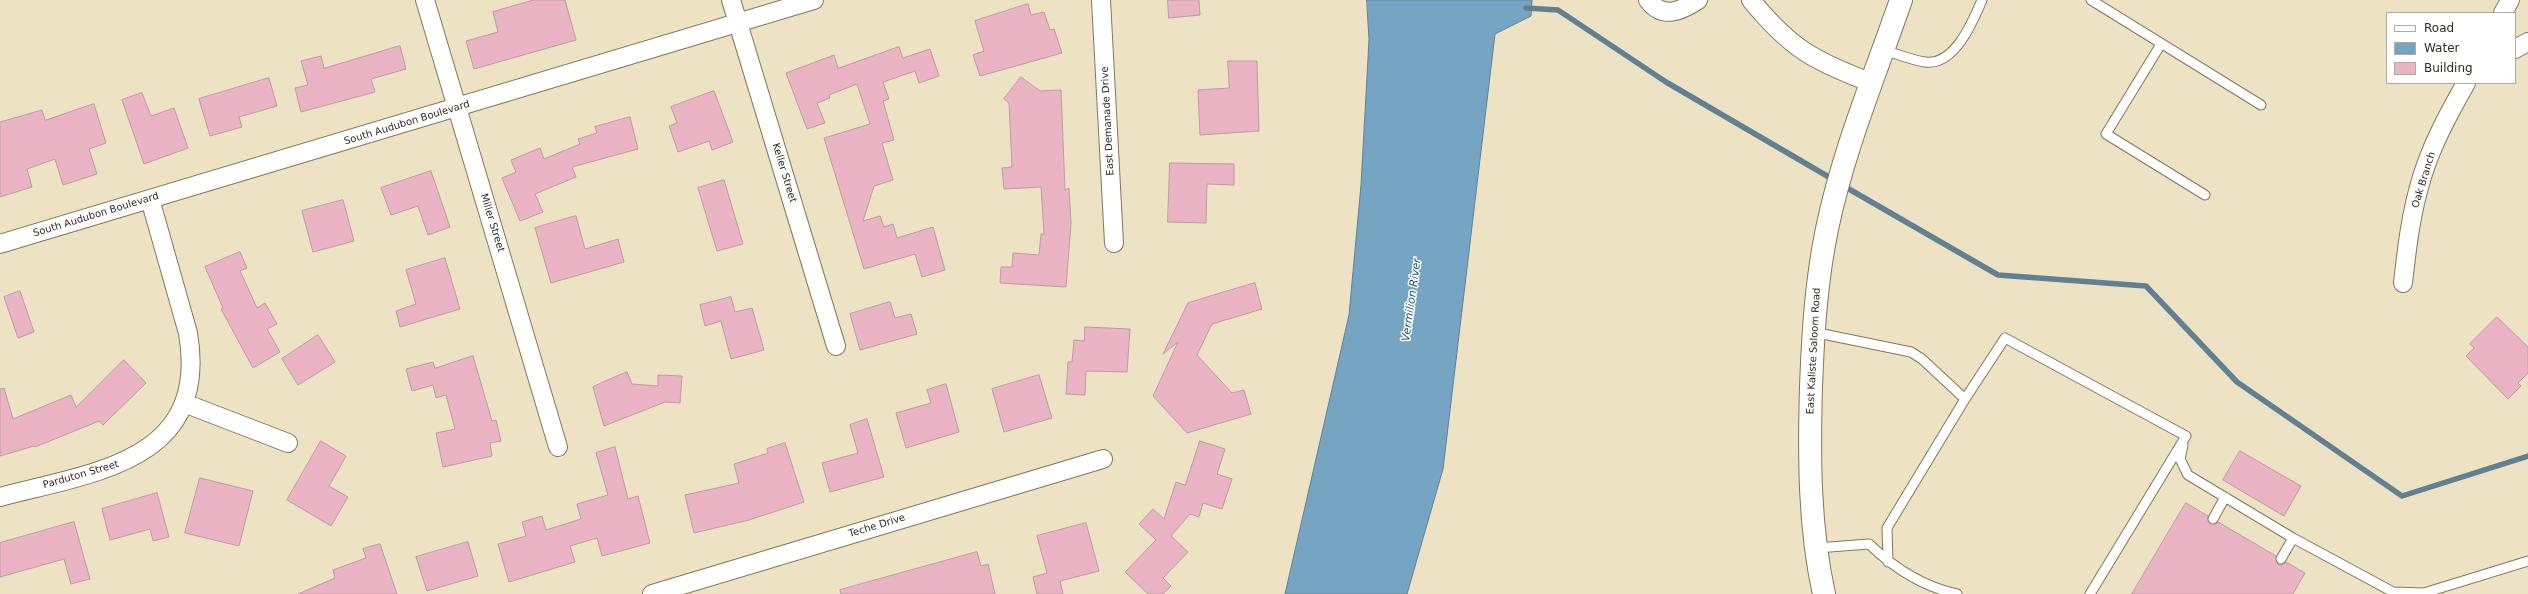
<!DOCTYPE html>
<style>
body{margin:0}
#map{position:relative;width:2528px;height:594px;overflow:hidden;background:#ede2c3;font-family:"DejaVu Sans",sans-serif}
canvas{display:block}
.legend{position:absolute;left:2386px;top:12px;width:130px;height:72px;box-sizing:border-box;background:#fff;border:1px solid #acaba5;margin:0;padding:5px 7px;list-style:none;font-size:12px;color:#2f2c1f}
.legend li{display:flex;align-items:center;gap:8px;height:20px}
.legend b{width:20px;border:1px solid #acaba5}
</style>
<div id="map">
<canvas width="2528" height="594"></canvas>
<ul class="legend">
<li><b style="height:5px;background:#fff"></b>Road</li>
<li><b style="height:11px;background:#76a5c3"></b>Water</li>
<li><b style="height:11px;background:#ebb4c4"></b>Building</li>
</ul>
</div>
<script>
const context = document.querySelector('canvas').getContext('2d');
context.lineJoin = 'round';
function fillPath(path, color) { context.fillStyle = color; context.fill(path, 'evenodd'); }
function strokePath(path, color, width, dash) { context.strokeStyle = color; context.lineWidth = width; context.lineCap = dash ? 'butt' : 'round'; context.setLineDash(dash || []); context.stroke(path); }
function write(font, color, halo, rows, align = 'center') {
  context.font = font + ' "DejaVu Sans",sans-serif'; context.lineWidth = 3; context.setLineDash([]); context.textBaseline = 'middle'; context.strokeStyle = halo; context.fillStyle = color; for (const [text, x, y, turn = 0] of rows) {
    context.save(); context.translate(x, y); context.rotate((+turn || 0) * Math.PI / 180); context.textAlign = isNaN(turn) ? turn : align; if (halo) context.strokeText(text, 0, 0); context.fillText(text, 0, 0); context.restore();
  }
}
const water = new Path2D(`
 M 1367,0 L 1532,0 L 1531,16 L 1495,34 L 1443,469 L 1407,594 L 1285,594 L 1349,315 L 1361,185 L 1369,40 Z`);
const stream = new Path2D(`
 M 1526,8 L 1558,10 L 1666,82 L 1834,180
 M 1842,185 L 1998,275 L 2146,286 L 2237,382 L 2402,496 L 2528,456`);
const building = new Path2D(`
 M 534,0 L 565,0 L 576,40 L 474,69 L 466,41 L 498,32 L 493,12 Z
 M 1168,0 L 1199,0 L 1200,15 L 1169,18 Z
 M 1028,4 L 1031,15 L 1044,12 L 1050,30 L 1054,29 L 1062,53 L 980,76 L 973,55 L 984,51 L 975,21 Z
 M 400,46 L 406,69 L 371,79 L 375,92 L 301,112 L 295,88 L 308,85 L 301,61 L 321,56 L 324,68 Z
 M 899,47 L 903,58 L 930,49 L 939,76 L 919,83 L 915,71 L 883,82 L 889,99 L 883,101 L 894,140 L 882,143 L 893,180 L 874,186 L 863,221 L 880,216 L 884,227 L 893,224 L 897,238 L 933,227 L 945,270 L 922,277 L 915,254 L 864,269 L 824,138 L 870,124 L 857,84 L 829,95 L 830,98 L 817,103 L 825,123 L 807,129 L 786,73 L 834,55 L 838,68 Z
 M 1228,61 L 1257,61 L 1259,131 L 1200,135 L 1198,90 L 1229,88 Z
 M 1021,77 L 1040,91 L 1061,90 L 1065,190 L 1069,188 L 1071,223 L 1066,287 L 1000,283 L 1001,267 L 1012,267 L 1013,253 L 1039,255 L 1041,234 L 1044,234 L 1041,187 L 1004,189 L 1002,168 L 1012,167 L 1009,103 L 1004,99 Z
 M 269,78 L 277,106 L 239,117 L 242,127 L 210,136 L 199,99 Z
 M 714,91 L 733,142 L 712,150 L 709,141 L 678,152 L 669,126 L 677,123 L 671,107 Z
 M 142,93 L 151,116 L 174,108 L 188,148 L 144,164 L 122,100 Z
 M 94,104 L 106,143 L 89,149 L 97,174 L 63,185 L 55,159 L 27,169 L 32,187 L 0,197 L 0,122 L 42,110 L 45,120 Z
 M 630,117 L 638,149 L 572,167 L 576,177 L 535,194 L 543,212 L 520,221 L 502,178 L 516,172 L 511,160 L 540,148 L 544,159 L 580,144 L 578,139 L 597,133 L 595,127 Z
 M 1170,163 L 1234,164 L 1234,185 L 1207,184 L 1206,223 L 1168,222 Z
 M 431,171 L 450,227 L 428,235 L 418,206 L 391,215 L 381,188 Z
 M 724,180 L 743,244 L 717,251 L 698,188 Z
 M 343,200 L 354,241 L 313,252 L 302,211 Z
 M 576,216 L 585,249 L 618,239 L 624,262 L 551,283 L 535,228 Z
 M 240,252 L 247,268 L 240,271 L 257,308 L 265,303 L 277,324 L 267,329 L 280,352 L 253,368 L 221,309 L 223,308 L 205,267 Z
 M 445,258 L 460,309 L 400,327 L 396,311 L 416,304 L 406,270 Z
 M 1255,283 L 1262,309 L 1212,324 L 1197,355 L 1232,393 L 1244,390 L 1251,414 L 1187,433 L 1153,396 L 1178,342 L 1163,354 L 1188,303 Z
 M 20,291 L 34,332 L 18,338 L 4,297 Z
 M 731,297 L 735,312 L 752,308 L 764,350 L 731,359 L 721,321 L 705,326 L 700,305 Z
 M 890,302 L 895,318 L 911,314 L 917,334 L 860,350 L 850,314 Z
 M 2497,317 L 2528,347 L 2528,373 L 2518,383 L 2521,386 L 2508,399 L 2466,356 L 2474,348 L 2470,344 Z
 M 1085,327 L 1130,329 L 1127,372 L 1086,371 L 1085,395 L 1066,394 L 1068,362 L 1072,362 L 1074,340 L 1084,341 Z
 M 318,335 L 335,362 L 298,385 L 282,359 Z
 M 473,356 L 492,421 L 496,420 L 501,441 L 490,443 L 492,456 L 443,467 L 436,433 L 455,429 L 446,395 L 436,398 L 433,385 L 412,391 L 406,369 L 433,362 L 435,368 Z
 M 124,360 L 146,383 L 103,425 L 99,421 L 35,447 L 34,446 L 0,456 L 0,389 L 4,388 L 13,419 L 71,395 L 76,407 Z
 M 627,372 L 632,384 L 658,386 L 658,375 L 682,376 L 680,403 L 665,402 L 604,426 L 593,387 Z
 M 1039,375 L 1052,418 L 1004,432 L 992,389 Z
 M 946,384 L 959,432 L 906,448 L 896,413 L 931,403 L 927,390 Z
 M 867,419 L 884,477 L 830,492 L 822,463 L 858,453 L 850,425 Z
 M 321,441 L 346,456 L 329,486 L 348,497 L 331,526 L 287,500 Z
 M 1200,441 L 1225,449 L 1217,474 L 1232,479 L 1222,509 L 1203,503 L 1199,517 L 1190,514 L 1171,536 L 1188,552 L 1163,578 L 1171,586 L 1163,594 L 1148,594 L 1125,572 L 1156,540 L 1139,524 L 1153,509 L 1164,519 L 1176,482 L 1185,485 Z
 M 785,443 L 804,502 L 749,520 L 694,533 L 685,495 L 739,483 L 734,464 L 768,453 L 767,449 Z
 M 615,447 L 628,499 L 638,496 L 650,543 L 602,556 L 597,538 L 570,546 L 575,562 L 509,582 L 498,544 L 526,536 L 522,522 L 542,516 L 546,530 L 581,519 L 577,504 L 608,495 L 596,453 Z
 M 2240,451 L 2301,486 L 2284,516 L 2223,480 Z
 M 200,478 L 253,491 L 239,546 L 185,533 Z
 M 157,493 L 169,537 L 153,541 L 150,529 L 110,540 L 102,509 Z
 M 2186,503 L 2208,516 L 2210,524 L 2218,522 L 2276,556 L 2278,564 L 2281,565 L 2286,562 L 2305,573 L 2293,594 L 2132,594 Z
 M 74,522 L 90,579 L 71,584 L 64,559 L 0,577 L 0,543 Z
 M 1086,523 L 1099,571 L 1060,581 L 1063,594 L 1037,594 L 1033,577 L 1047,573 L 1037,536 Z
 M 468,542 L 478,576 L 427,591 L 416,557 Z
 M 380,544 L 397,594 L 298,594 L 335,578 L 333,570 L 366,558 L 363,549 Z
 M 977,552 L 981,566 L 988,564 L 995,594 L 841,594 L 840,590 Z`);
const service = new Path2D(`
 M 2091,0 L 2261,105
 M 2161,44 L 2106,134 L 2205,195
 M 1884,50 C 1897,54 1911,60 1925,62 C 1955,66 1973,21 1982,0
 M 1813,332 L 1911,352 L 1922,359 L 1965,399 L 2005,338 L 2186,436 L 2090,594
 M 2183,445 L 2180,459 L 2188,475 L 2293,538 L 2393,592 L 2424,593 L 2528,561
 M 2213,519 L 2225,497
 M 1817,548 L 1869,544 C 1894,568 1924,587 1957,594
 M 2281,559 L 2293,538
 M 1888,562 L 1887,528 L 1965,399`);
const minor = new Path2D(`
 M 425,0 L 558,447
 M 731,0 L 836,346
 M 1101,0 L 1114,243
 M 1648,0 C 1663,20 1681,11 1698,0
 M 1751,0 C 1791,49 1814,61 1872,83
 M 2503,13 L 2510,0
 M 2515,49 L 2528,42
 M 0,244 L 814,0
 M 2403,283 C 2407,247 2411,212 2422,177 C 2432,144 2449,113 2466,83
 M 184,403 L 288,443
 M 0,497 C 94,472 210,462 188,333 L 150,199
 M 652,594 L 1103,459`);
const secondary = new Path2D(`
 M 1824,594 C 1809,527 1809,455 1811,387 C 1813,334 1816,282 1827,229 C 1843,151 1875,75 1901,0`);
const streetNames = [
 ["East Demanade Drive",1108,121,-93],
 ["South Audubon Boulevard",407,123,-17],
 ["Keller Street",784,173,73],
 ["Oak Branch",2424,180,-73],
 ["South Audubon Boulevard",96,215,-17],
 ["Miller Street",492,223,73],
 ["East Kaliste Saloom Road",1814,351,-87],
 ["Parduton Street",81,475,-16],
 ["Teche Drive",877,526,-17]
];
const waterNames = [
 ["Vermilion River",1412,300,-82]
];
fillPath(water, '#76a5c3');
strokePath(water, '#618192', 1);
strokePath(stream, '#618192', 5.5);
fillPath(building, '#ebb4c4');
strokePath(building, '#bc9aa4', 1);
strokePath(service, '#81785c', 11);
strokePath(minor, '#81785c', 20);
strokePath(secondary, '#81785c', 24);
strokePath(service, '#fff', 9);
strokePath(minor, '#fff', 18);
strokePath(secondary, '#fff', 22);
write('10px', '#2f2c1f', '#fff', streetNames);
write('italic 11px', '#154f6e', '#fff', waterNames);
</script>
